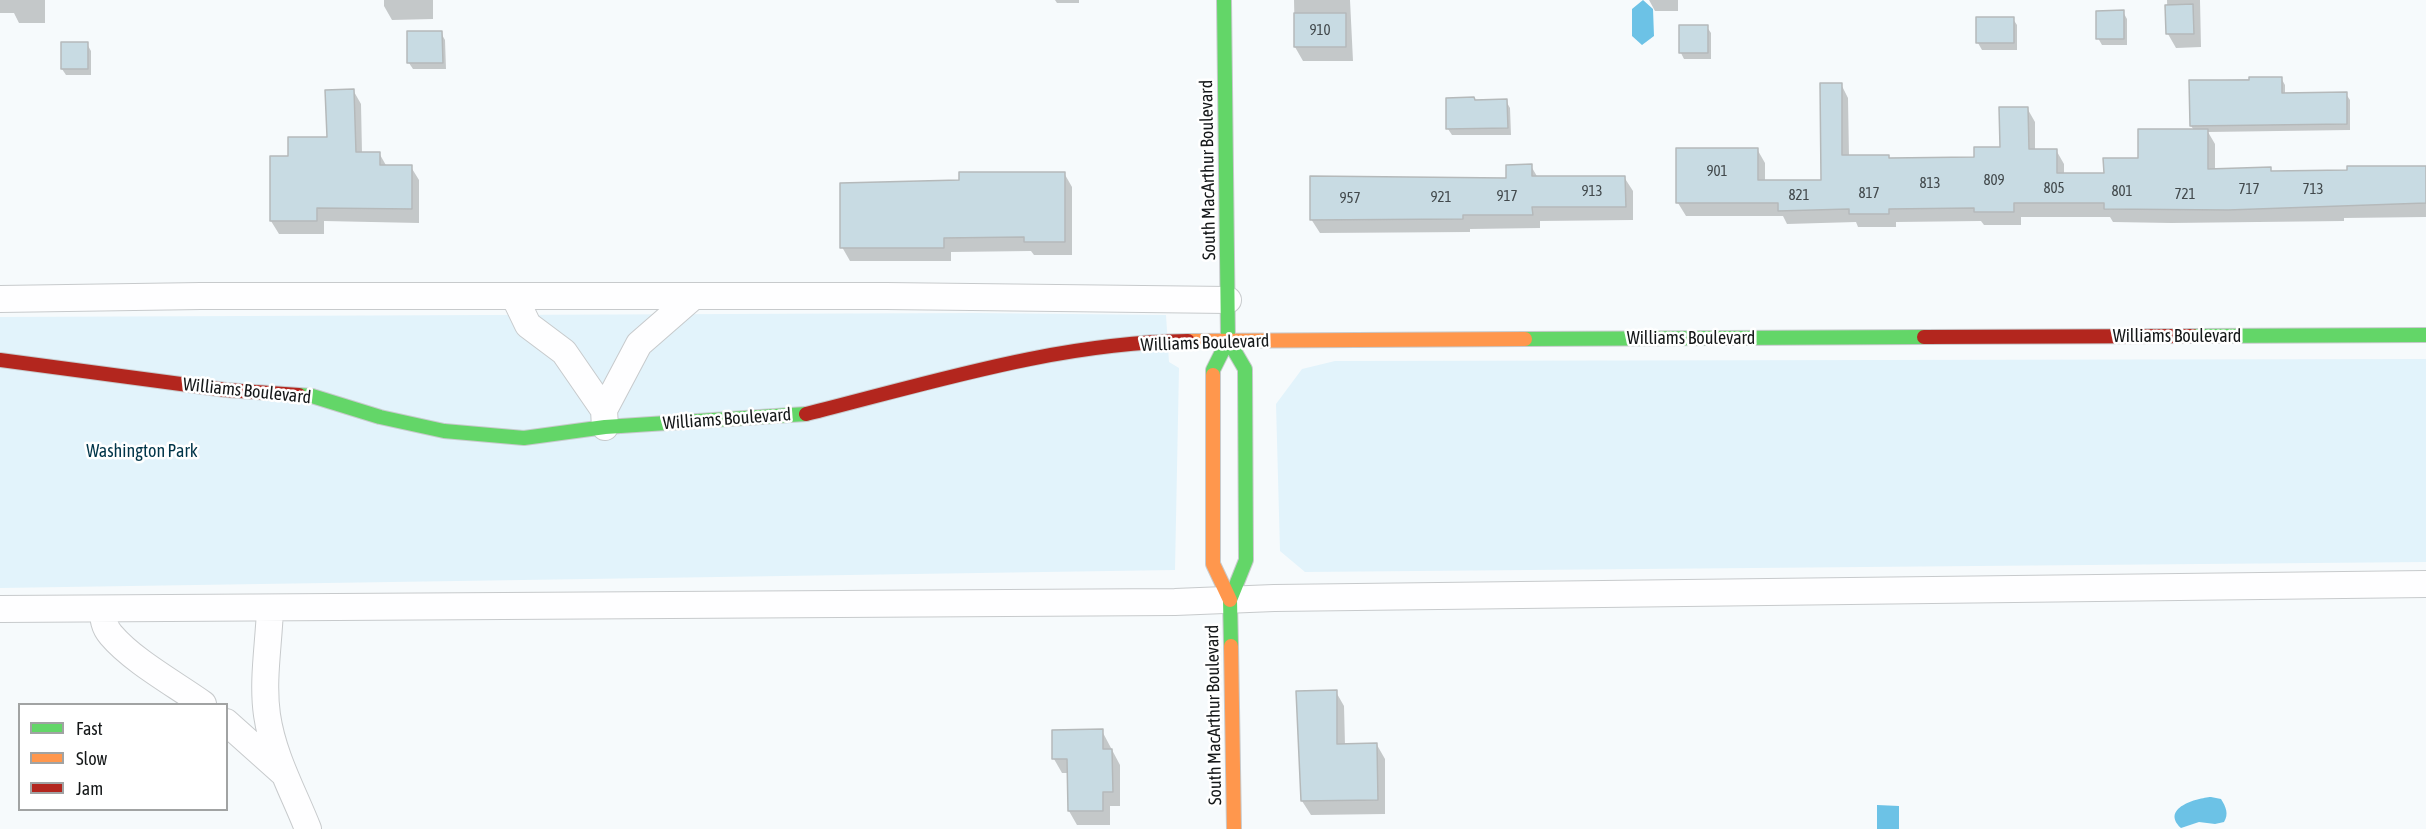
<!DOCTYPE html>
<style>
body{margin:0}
#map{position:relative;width:2426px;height:829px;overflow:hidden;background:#f6fafc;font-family:"Asap Condensed",sans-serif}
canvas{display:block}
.legend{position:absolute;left:18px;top:703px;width:210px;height:108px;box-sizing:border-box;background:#fff;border:2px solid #a1a3a3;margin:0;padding:8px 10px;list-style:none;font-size:18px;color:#151819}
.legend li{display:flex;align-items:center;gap:12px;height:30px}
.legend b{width:30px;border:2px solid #a1a3a3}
</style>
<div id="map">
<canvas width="2426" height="829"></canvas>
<ul class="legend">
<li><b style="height:8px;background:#63d668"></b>Fast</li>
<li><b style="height:8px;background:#ff974d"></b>Slow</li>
<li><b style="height:8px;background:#b3261e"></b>Jam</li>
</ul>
</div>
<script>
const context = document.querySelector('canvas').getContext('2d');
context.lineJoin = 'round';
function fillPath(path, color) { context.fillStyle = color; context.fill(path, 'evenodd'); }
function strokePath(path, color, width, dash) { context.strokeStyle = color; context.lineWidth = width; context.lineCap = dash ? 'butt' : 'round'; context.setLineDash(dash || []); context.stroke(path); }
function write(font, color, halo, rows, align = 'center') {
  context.font = font + ' "Asap Condensed",sans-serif'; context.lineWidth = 5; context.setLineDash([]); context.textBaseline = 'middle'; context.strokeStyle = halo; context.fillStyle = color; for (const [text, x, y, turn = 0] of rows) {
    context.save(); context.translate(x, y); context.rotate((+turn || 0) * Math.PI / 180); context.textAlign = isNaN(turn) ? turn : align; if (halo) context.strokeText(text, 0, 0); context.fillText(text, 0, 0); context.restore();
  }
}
const green = new Path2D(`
 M 975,313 L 1166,315 L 1169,362 L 1179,368 L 1175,570 L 0,588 L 0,317 Z
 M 2426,359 L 2426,562 L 1305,572 L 1280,551 L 1276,404 L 1302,369 L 1335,361 Z`);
const water = new Path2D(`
 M 1643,0 L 1653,9 L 1654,36 L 1642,45 L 1632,36 L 1632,9 Z
 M 2211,797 L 2221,799 C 2226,807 2229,814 2224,822 L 2215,824 L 2199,822 L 2181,828 C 2160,808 2197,798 2211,797 Z
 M 1877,805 L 1899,806 L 1899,829 L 1877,829 Z`);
const shadow = new Path2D(`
 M 0,0 L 45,0 L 45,23 L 19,23 L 14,13 L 0,13 Z
 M 384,0 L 433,0 L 433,19 L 392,20 L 384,6 Z
 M 1055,0 L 1079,0 L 1079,3 L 1057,3 Z
 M 1294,0 L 1350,0 L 1353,61 L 1303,61 L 1295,47 Z
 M 1649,0 L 1678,0 L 1678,11 L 1655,11 Z
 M 2167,0 L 2200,0 L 2201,47 L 2176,48 L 2168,34 Z
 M 2123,12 L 2127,19 L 2127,45 L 2102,45 L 2098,38 Z
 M 2013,19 L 2017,25 L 2017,50 L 1982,50 L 1978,43 Z
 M 1707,27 L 1711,33 L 1711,59 L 1684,59 L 1681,53 Z
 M 441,33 L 445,40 L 446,69 L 413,69 L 409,63 Z
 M 87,44 L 91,51 L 91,75 L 66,75 L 62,69 Z
 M 2281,78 L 2285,85 L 2285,94 L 2346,94 L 2350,100 L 2350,130 L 2208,132 L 2215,144 L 2215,170 L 2270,169 L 2272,173 L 2426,168 L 2426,217 L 2344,218 L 2344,221 L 2171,223 L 2113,222 L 2110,217 L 2021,217 L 2021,225 L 1984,225 L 1981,221 L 1896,222 L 1896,227 L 1858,227 L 1856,222 L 1787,224 L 1783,216 L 1686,216 L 1678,203 L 1757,149 L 1765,163 L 1765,182 L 1823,181 L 1841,84 L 1848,98 L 1849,157 L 1889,160 L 1976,159 L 2001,149 L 2027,108 L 2035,122 L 2035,150 L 2056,150 L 2064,164 L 2064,174 L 2105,174 L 2140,160 L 2194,130 L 2191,126 L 2191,81 Z
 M 353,90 L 361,104 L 362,153 L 379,153 L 387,167 L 411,167 L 419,180 L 419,223 L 324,221 L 324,234 L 279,234 L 271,221 L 289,157 L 328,138 Z
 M 1448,99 L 1506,101 L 1510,108 L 1511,135 L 1452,135 L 1448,129 Z
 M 1531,166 L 1538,178 L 1624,177 L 1633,191 L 1633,220 L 1540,221 L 1540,228 L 1470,229 L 1470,232 L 1320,233 L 1311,219 L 1508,179 Z
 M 1064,173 L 1072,187 L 1072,255 L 1034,255 L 1031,251 L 951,252 L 951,261 L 850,261 L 842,247 Z
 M 1336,692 L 1344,706 L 1345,745 L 1377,745 L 1385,759 L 1385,814 L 1311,815 L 1302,801 Z
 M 1102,731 L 1120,765 L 1120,806 L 1110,806 L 1110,825 L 1077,825 L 1069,811 L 1069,773 L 1062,773 L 1054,759 Z`);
const building = new Path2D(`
 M 2193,4 L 2194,34 L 2166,34 L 2165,5 Z
 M 2124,10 L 2124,39 L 2096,39 L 2096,11 Z
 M 1294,13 L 1346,13 L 1346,47 L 1294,47 Z
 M 1976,17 L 2014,17 L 2014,43 L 1976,43 Z
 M 1679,25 L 1708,25 L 1708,53 L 1679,53 Z
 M 407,31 L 442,31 L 443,63 L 407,63 Z
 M 61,42 L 88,42 L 88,69 L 61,69 Z
 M 2249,77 L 2282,77 L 2282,93 L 2347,92 L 2347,124 L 2190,126 L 2189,80 L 2249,80 Z
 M 1820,83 L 1842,83 L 1842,155 L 1889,155 L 1889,158 L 1974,157 L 1974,147 L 2000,147 L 1999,107 L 2028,107 L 2029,149 L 2057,149 L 2057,173 L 2104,173 L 2103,158 L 2138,158 L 2138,129 L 2208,129 L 2208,169 L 2271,167 L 2271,171 L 2347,170 L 2347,166 L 2426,166 L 2426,203 L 2228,210 L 2104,209 L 2104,203 L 2014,203 L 2014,212 L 1974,212 L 1974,208 L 1889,209 L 1889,214 L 1849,214 L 1849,209 L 1778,211 L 1778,203 L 1676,203 L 1676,148 L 1758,148 L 1758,180 L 1821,180 Z
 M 354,89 L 356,152 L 380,152 L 380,165 L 412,165 L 412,209 L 317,208 L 317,221 L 270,221 L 270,156 L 288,156 L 288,137 L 327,137 L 325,90 Z
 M 1474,97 L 1475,100 L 1507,99 L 1508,128 L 1446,129 L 1446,98 Z
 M 1532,164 L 1532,176 L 1625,176 L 1626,207 L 1532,207 L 1533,215 L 1463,215 L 1463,219 L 1310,220 L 1310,176 L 1506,178 L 1506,165 Z
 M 959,172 L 1065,172 L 1065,242 L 1024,242 L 1024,237 L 944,238 L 944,248 L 840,248 L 840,183 L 959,180 Z
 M 1337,690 L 1337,744 L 1377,743 L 1378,800 L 1301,801 L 1296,691 Z
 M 1103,729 L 1103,749 L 1112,749 L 1113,792 L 1103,792 L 1103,811 L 1068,811 L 1067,759 L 1052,759 L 1052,730 Z`);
const street = new Path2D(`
 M 514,296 L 528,325 L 564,352 L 604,410
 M 0,299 L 201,296 L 886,296 L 1228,300
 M 605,427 L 604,410 L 639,344 L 694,296
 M 270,608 C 269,643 262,680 267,715 C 273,756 293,791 308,829
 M 0,609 L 1175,602 L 1274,598 L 2426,584
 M 103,609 C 103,619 104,627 111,635 C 133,661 175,684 203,704
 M 226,722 L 282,772`);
const fast = new Path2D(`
 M 2193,336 L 2426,335
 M 1525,339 L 1924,337
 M 1228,340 L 1245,369 L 1246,560 L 1230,600 L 1231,646
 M 1213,375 L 1213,370 L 1228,340 L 1224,0
 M 299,395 L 312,396 L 380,417 L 444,431 L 524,438 L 605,427 L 806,414`);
const slow = new Path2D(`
 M 1188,341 L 1525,339
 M 1213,375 L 1213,564 L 1230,600
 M 1231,646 L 1234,829`);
const jam = new Path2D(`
 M 1924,337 L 2193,336
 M 0,360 L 226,390 L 299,395
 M 806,414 C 930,383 1059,342 1188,341`);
const numberNames = [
 ["910",1320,30],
 ["901",1717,171],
 ["809",1994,180],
 ["813",1930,183],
 ["805",2054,188],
 ["717",2249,189],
 ["713",2313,189],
 ["913",1592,191],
 ["801",2122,191],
 ["817",1869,193],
 ["721",2185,194],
 ["821",1799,195],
 ["917",1507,196],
 ["921",1441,197],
 ["957",1350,198]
];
const streetNames = [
 ["South MacArthur Boulevard",1208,170,-91],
 ["Williams Boulevard",2177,336],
 ["Williams Boulevard",1691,338],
 ["Williams Boulevard",1205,343,-2],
 ["Williams Boulevard",247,391,6],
 ["Williams Boulevard",727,419,-4],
 ["South MacArthur Boulevard",1214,715,-91]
];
const parkNames = [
 ["Washington Park",142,451]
];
fillPath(green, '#e2f3fb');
fillPath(water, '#6cc2e6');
fillPath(shadow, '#0003');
fillPath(building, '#c8dbe3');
strokePath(building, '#b5b9ba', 1.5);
strokePath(street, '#c7cacc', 28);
strokePath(fast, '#c7cacc', 16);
strokePath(slow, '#c7cacc', 16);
strokePath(jam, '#c7cacc', 16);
strokePath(street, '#fefeff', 26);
strokePath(fast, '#63d668', 14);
strokePath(slow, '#ff974d', 14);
strokePath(jam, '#b3261e', 14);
write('15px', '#42494c', null, numberNames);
write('18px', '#151819', '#fff', streetNames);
write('18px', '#003549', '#fff', parkNames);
</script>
